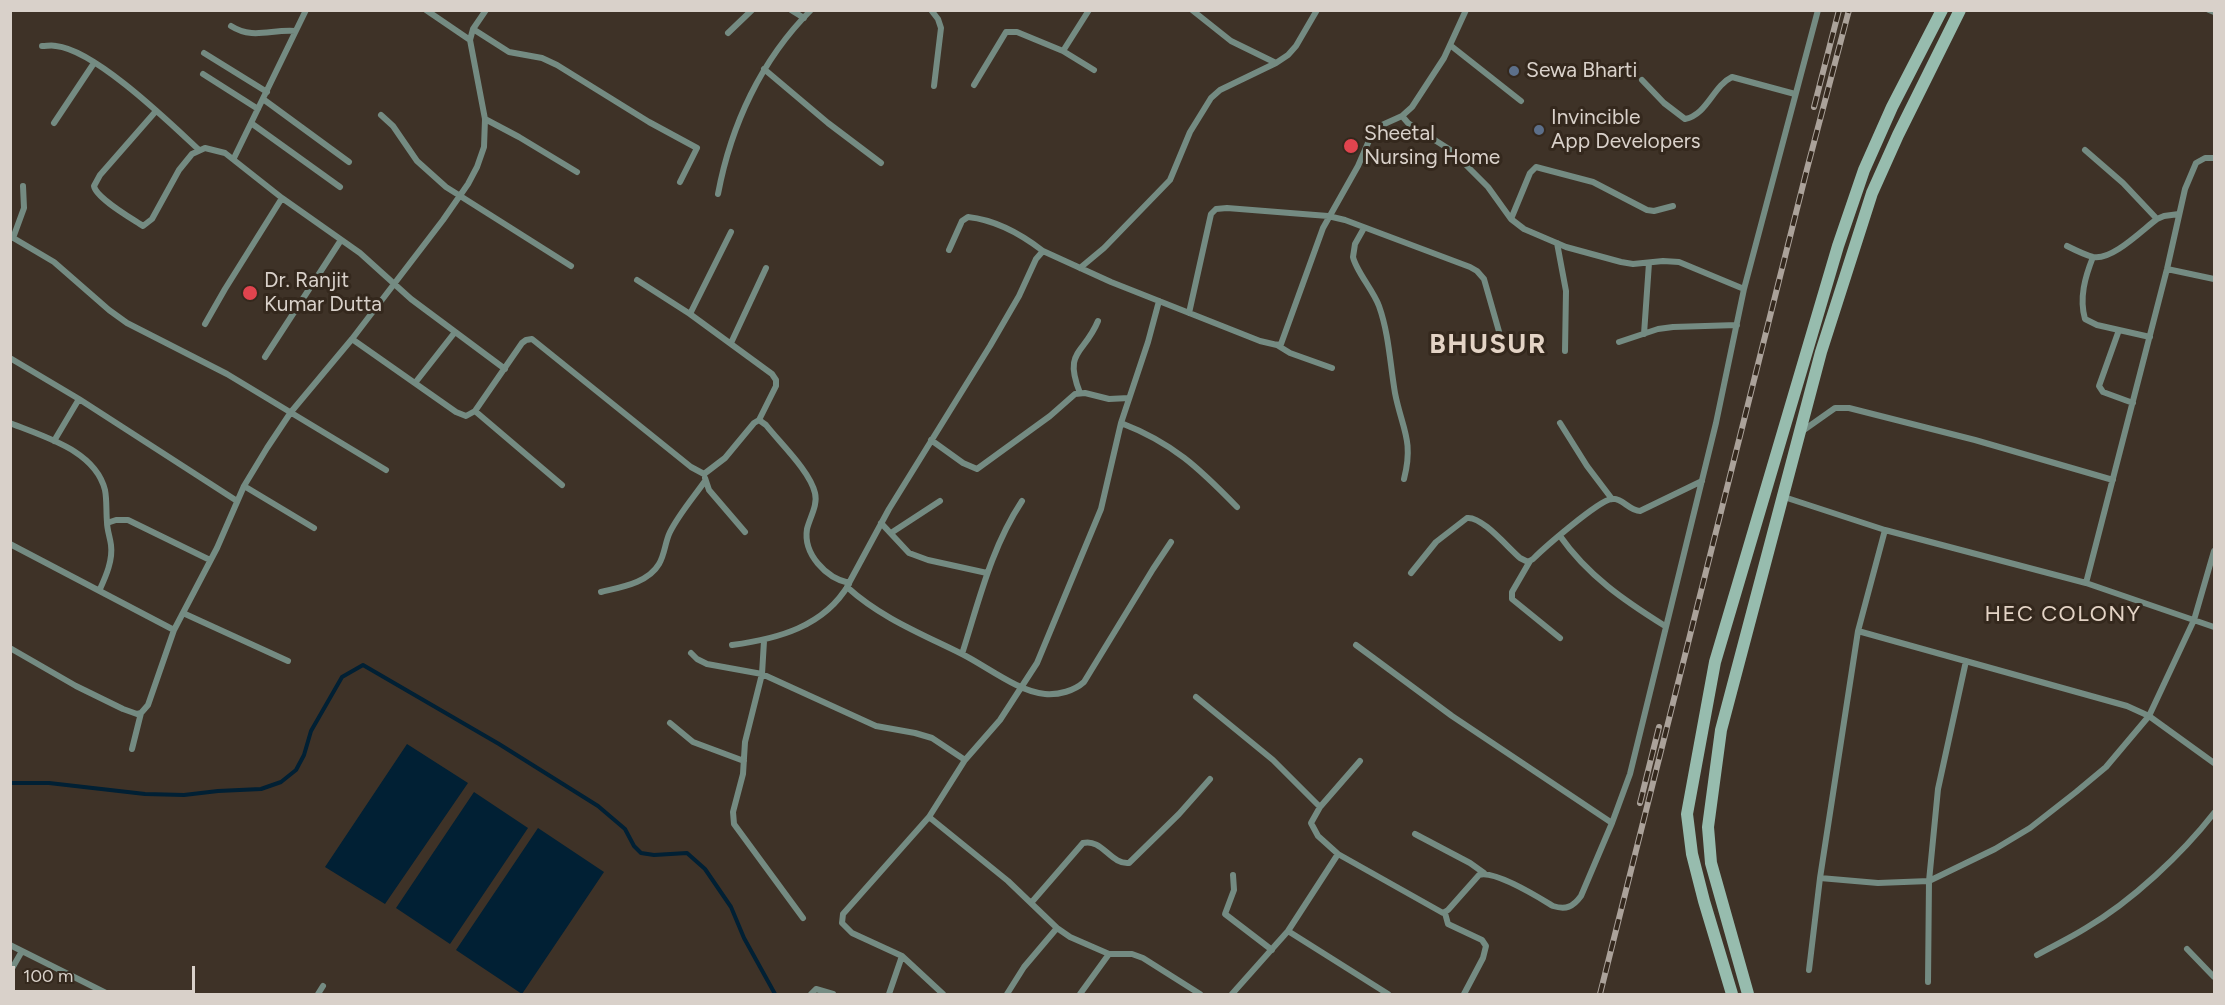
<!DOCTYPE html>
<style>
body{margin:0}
#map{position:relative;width:2225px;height:1005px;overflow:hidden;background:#3e3227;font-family:Figtree,sans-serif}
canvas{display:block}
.frame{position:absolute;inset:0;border:12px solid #d9d1ca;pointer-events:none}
.scale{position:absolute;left:12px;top:966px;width:183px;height:27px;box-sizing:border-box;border:3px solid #d9d1ca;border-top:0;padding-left:8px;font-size:18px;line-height:21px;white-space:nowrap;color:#d9d1ca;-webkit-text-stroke:4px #34281d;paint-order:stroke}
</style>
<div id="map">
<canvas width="2225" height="1005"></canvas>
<div class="frame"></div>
<div class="scale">100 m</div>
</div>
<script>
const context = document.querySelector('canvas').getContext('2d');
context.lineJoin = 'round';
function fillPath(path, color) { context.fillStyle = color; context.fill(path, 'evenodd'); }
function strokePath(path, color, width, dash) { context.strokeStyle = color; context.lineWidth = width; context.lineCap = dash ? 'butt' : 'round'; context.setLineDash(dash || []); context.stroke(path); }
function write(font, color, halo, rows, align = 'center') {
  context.font = font + ' Figtree,sans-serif'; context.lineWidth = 6; context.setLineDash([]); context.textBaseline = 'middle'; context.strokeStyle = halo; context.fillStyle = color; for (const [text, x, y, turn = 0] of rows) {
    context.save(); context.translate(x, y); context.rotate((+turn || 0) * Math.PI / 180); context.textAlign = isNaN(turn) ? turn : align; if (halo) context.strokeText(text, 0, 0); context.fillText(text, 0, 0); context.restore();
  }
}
const water = new Path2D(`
 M 407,744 L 468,783 L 385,904 L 325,867 Z
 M 474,792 L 528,828 L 450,944 L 396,908 Z
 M 538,828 L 604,872 L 522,994 L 456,950 Z`);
const stream = new Path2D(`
 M 10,783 L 49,783 L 145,794 L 184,795 L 218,791 L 261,789 L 281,782 L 296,770 L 304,755 L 311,731 L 342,677 L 363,665 L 499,744 L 598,806 L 625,829 L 634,846 L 641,853 L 654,855 L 687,853 L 705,869 L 731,907 L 744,938 L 775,994`);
const minor = new Path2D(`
 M 426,10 L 470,40
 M 791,10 L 804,18
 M 931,10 L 938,19 L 941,28 L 934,86
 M 1089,10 L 1063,51 L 1094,70
 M 1192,10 L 1231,41 L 1276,63
 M 2209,10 L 2214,12
 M 231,26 C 253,40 271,29 295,31
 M 473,29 L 509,52 L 542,58 L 557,65 L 649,122 L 697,148 L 680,182
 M 728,33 L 752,10
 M 1450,45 L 1521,101
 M 42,46 C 47,46 52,45 56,46 C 95,50 169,122 198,149
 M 204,53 L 267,92
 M 764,69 L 828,123 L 881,163
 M 203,74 L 258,109
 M 1642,80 L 1664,103 L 1685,119 C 1707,115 1713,86 1732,77 L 1795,94
 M 974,85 L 1006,32 L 1017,32 L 1063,51
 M 263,99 L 349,162
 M 156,111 L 100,175 L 94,186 C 96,198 131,218 143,226 L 152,219 L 179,170 L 192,154 L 205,148 L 225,153 L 282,198 L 360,253 L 411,299 L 505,369
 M 381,115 L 393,126 L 417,161 L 446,187 L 571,266
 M 1402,116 L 1408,123 L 1452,151 L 1488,187 L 1511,219 L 1524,229 L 1566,247 L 1621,262 L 1633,264 L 1663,261 L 1679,262 L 1744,289
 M 485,119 L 519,137 L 577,172
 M 54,123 L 94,63
 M 251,123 L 340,187
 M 2085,150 L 2123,183 L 2157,219
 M 234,158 L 306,10
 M 718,194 C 731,125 761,60 811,10
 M 1511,219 L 1530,173 L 1536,167 L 1593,182 L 1647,210 L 1654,211 L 1673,206
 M 1364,228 L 1355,244 L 1353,257 C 1356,271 1373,290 1379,306 C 1389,334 1390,364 1395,393 C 1402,429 1414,440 1404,479
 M 10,236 L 54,262 L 109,310 L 127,323 L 227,374 L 386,470
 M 13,238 L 24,208 L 23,186
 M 1557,243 L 1566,291 L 1565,351
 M 2067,246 C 2075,250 2085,255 2093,257 C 2112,261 2142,230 2157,219 L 2164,216 L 2179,214
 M 949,250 L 962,221 L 968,217 C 996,220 1021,234 1043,251
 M 2093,257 C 2085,277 2079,298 2085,319 L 2097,325 L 2150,337
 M 1080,268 L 1104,248 L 1170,180 L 1190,132 L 1211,98 L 1220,90 L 1276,63 L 1288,55 L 1296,46 L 1317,10
 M 2167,269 L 2214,279
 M 637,280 L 690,314 L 772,374 L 776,380 L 776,386 L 759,420
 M 1189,313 L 1211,214 L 1216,209 L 1227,208 L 1328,216 L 1345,220 L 1470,267 L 1477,271 L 1484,279 L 1500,335
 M 690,314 L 731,232
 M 205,324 L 225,289 L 282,198
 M 2119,330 L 2099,386 L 2103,392 L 2133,403
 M 1644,334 L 1649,263
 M 352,339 L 456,412 L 466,416 L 475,411 L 522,343 L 526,340 L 532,339 L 691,467 L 704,474 L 725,458 L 754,423 L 759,420 L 766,425 C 780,443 810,471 815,493 C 818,505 810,517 807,529 C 803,554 826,578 849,583 L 889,509 L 990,346 L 1019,296 L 1036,259 L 1043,251 L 1111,282 L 1260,341 L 1277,345 L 1281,344 L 1323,228 L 1358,166 L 1371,136 L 1382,125 L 1402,116 L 1412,107 L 1444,58 L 1466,10
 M 1619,342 L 1658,329 L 1673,327 L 1737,325
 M 731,343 L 766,268
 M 1277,345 L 1290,353 L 1332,368
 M 265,357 L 341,240
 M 10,358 L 79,399 L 237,501
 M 415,383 L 455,332
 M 1080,393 C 1063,350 1084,355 1098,321
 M 475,411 L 562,485
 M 10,423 C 44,437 95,450 105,490 C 107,500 106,512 107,522 C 107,530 110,537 111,545 C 113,560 106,576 100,589
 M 1121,423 C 1173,443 1199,468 1237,507
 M 1560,423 L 1587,466 L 1612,499
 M 1801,432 L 1835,408 L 1849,408 L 1975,440 L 2113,480
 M 931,440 L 963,463 L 977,469 L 1050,416 L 1075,394 L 1085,393 L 1109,399 L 1129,398
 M 54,441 L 79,399
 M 705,478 L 709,490 L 745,532
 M 244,486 L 314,528
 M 1784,497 L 1885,530 L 2086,583 L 2214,627
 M 107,523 L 116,520 L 128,520 L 210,560
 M 881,523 L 909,553 L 928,560 L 987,573
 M 891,533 L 940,501
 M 1560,536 C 1588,576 1625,601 1665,626
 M 10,544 L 174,630
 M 1530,561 L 1512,592 L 1512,599 L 1560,638
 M 1411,573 L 1436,542 L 1467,518 C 1482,516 1508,548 1520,558 L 1528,562 L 1533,559 C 1545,547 1597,502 1611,499 C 1622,497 1629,511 1640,511 L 1702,481
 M 2086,583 L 2167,269 L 2185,189 L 2196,163 L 2205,158 L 2214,158
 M 847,587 C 881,618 922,634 962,654 C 986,666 1019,692 1045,694 C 1059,695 1074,691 1084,682 L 1153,569 L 1171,542
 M 601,592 C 621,587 648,583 659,564 C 665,554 665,542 670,532 C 679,514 693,498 705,481
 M 183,613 L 288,661
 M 1858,631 L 2127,706 L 2149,716 L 2214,763
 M 764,641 L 762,674 L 745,742 L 743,774 L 733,812 L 734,824 L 803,918
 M 732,645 C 777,639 824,627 849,584
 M 1356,645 L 1452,716 L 1612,823
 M 10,648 L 76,686 L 123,709 L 137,714 L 141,713 L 148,705 L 174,630 L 217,548 L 244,486 L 267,448 L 291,412 L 352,339 L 443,220 L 468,184 L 477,167 L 484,147 L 485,119 L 470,40 L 473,29 L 486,10
 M 691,653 L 697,659 L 707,664 L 762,674 L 876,726 L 915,733 L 932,738 L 965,760
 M 962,654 C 979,601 991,548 1022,501
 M 1196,697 L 1273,760 L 1320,807
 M 670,723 L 693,742 L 744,761
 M 132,749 L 141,713
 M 929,817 L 1008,881 L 1057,928 L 1070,937 L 1109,954 L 1132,954 L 1143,958 L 1200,994
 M 1415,834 L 1470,863 L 1484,873
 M 1338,854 L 1318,836 L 1311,823 L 1320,807 L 1360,761
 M 1233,875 L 1234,890 L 1225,914 L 1272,950
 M 1820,878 L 1878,883 L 1929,881 L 1995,849 L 2030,828 L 2076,792 L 2106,767 L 2149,716 L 2194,620 L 2214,551
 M 1031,903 L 1083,843 C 1102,838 1111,865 1129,863 L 1179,814 L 1210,779
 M 1445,913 L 1448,924 L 1482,940 L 1486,946 L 1483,958 L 1464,994
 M 1288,931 L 1388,994
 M 10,945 L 108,994
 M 2187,949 L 2214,977
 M 2037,955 C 2053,946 2070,938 2086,928 C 2132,901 2182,854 2214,813
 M 902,956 L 943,994
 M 1809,970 L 1820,878 L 1858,631 L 1885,530
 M 10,972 L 22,951
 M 1928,982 L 1929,881 L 1938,789 L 1966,661
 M 318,994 L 323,986
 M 811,994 L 816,989 L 833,994
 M 889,994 L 902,956 L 852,933 L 842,923 L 843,914 L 929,817 L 965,760 L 1000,720 L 1037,663 L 1101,509 L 1121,423 L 1148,342 L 1159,301
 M 1007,994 L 1024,967 L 1057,928
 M 1080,994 L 1109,954
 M 1232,994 L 1288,931 L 1338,854 L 1443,913 L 1448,910 L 1479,875 C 1495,870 1538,897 1553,906 C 1566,910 1573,907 1581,896 L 1612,823 L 1630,774 L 1716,423 L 1744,289 L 1818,10`);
const secondary = new Path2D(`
 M 1732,994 L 1704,901 L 1692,854 L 1687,814 L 1715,662 L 1838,246 L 1864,170 L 1892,107 L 1942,10
 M 1748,994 L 1711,863 L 1708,827 L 1721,730 L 1821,352 L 1872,193 L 1898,135 L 1960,10`);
const rail = new Path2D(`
 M 1814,107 L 1839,10
 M 1640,803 L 1659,727
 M 1600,994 L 1807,169 L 1849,10`);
const markers = [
 [1514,71,6,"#5c6f8a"],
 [1539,130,6,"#5c6f8a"],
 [1351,146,8,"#e0444e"],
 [250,293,8,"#e0444e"]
];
const poiNames = [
 ["Sewa Bharti",1526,71],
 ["Invincible",1551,118],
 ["App Developers",1551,142],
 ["Sheetal",1364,134],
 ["Nursing Home",1364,158],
 ["Dr. Ranjit",264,281],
 ["Kumar Dutta",264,305]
];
const neighbourhoodNames = [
 ["HEC COLONY",2063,615]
];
const districtNames = [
 ["BHUSUR",1488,345]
];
fillPath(water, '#012034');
strokePath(stream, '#012034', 4);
strokePath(minor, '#748b82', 6);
strokePath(secondary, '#97bcae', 12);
strokePath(rail, '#aba29a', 6);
strokePath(rail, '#34281d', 4, [11]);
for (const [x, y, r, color] of markers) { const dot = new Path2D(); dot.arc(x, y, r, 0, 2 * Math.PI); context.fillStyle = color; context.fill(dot); strokePath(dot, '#34281d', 2); }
write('21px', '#d9d1ca', '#34281d', poiNames, 'left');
context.letterSpacing = '1.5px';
write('22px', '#e4d4c6', '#34281d', neighbourhoodNames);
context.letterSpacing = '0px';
context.letterSpacing = '1.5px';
write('bold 27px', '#e4d4c6', '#34281d', districtNames);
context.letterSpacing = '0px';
</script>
